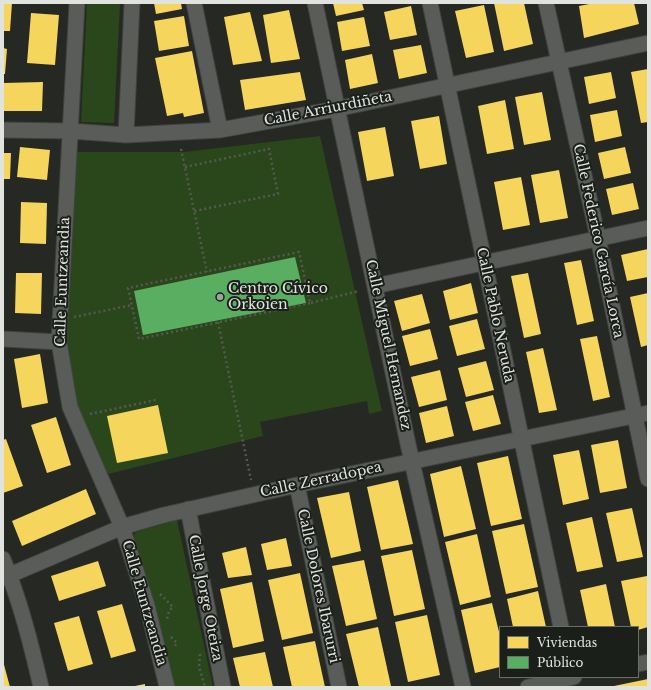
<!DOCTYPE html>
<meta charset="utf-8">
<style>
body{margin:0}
#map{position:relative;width:651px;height:690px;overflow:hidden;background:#252823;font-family:"Libre Baskerville",serif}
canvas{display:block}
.frame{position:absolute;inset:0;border:4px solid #e0e3de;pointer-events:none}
.legend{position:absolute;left:499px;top:626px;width:140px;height:52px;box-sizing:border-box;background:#1b1f19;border:1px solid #6a6d68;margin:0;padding:5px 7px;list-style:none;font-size:12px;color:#e0e3de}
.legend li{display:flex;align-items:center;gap:8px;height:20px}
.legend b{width:20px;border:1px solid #6a6d68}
</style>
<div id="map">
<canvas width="651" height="690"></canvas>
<div class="frame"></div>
<ul class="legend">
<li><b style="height:11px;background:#f6d55c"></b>Viviendas</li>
<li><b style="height:11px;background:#5aae61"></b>Público</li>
</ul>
</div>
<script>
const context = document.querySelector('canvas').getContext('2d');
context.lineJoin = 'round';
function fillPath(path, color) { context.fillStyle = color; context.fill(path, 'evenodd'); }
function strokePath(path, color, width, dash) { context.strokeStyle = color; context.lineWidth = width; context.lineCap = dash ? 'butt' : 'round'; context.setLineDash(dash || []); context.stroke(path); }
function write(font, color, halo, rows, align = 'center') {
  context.font = font + ' "Libre Baskerville",serif'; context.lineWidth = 4; context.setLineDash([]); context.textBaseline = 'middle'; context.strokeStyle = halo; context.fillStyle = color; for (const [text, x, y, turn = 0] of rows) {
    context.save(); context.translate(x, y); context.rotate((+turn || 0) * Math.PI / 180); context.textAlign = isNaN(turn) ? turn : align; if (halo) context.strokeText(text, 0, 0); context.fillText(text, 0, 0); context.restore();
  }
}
const green = new Path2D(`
 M 87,3 L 120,3 L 114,123 L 81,122 Z
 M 320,136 L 382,411 L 369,414 L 367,401 L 260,422 L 263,436 L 100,476 L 70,407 L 59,342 L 69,152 L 184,152 Z
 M 177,520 L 213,687 L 174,687 L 163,638 L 132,539 L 136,532 Z`);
const homes = new Path2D(`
 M 3,3 L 12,3 L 10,31 L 3,31 Z
 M 154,3 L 181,3 L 182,9 L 156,14 Z
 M 333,3 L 362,3 L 364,10 L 336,16 Z
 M 494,3 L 524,3 L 533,44 L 504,51 Z
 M 594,3 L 634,3 L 639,24 L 584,38 L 579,6 Z
 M 484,5 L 494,52 L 466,58 L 455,11 Z
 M 411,6 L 417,35 L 390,40 L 384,12 Z
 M 289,10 L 300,59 L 271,63 L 263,15 Z
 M 250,12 L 262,61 L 233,65 L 224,17 Z
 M 31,13 L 59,15 L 55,65 L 27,63 Z
 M 184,16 L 189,46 L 159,51 L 154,21 Z
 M 364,17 L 370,46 L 342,51 L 337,22 Z
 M 421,45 L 427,73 L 399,79 L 393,50 Z
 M 3,48 L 7,49 L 5,74 L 3,74 Z
 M 192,51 L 204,113 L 184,117 L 183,113 L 167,116 L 155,58 Z
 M 372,54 L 378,83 L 350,89 L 345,60 Z
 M 648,69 L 648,122 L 641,123 L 631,72 Z
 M 300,72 L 306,100 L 245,110 L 240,80 Z
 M 611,72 L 616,98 L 589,104 L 584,77 Z
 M 43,82 L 42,111 L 3,111 L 3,83 Z
 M 542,92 L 551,140 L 524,145 L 515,97 Z
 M 505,100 L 514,149 L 487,154 L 478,106 Z
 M 617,110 L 622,136 L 595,142 L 590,115 Z
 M 439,116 L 447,164 L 420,169 L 411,121 Z
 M 385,127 L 394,176 L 367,181 L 358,132 Z
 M 20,147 L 50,150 L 47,180 L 17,177 Z
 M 625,147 L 631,173 L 604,179 L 598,153 Z
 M 3,153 L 11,153 L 10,179 L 3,179 Z
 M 559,170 L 568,218 L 540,223 L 531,175 Z
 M 521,177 L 530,225 L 503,230 L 494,182 Z
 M 633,183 L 639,209 L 612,215 L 606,189 Z
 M 21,202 L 47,203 L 46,244 L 20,243 Z
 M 648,249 L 648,277 L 627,281 L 621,255 Z
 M 581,260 L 594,321 L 577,325 L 564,263 Z
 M 16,273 L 42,273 L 41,314 L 15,313 Z
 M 528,273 L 541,334 L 524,338 L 511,276 Z
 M 471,283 L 478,313 L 450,320 L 443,291 Z
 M 648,293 L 648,345 L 641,347 L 630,297 Z
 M 422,294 L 430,323 L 402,331 L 394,301 Z
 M 477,319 L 485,349 L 457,356 L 449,326 Z
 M 430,329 L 438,359 L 410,366 L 402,336 Z
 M 597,336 L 610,397 L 593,401 L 580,339 Z
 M 543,348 L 557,410 L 539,413 L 526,352 Z
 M 40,354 L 48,403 L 22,408 L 14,359 Z
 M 486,361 L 494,390 L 466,397 L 458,368 Z
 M 440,370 L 447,400 L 419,407 L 411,377 Z
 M 493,395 L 501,424 L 473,431 L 465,402 Z
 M 158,405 L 168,453 L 117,463 L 107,416 Z
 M 447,406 L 454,436 L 426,443 L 419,413 Z
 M 56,417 L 71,465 L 47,473 L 31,425 Z
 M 6,439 L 23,486 L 3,493 L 3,440 Z
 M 618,440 L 627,488 L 600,493 L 591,445 Z
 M 579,450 L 589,499 L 563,505 L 553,455 Z
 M 508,456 L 522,519 L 491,526 L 477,463 Z
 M 461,466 L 476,529 L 444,537 L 430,474 Z
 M 398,480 L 413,544 L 381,550 L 367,487 Z
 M 86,489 L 96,514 L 22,546 L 12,521 Z
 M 349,492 L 361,551 L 331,558 L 317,498 Z
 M 632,508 L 643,557 L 617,562 L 606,513 Z
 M 592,517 L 603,567 L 577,572 L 566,523 Z
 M 524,524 L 538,587 L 506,594 L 492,531 Z
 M 477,534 L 491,597 L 460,605 L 445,542 Z
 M 286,538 L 292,566 L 267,570 L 261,544 Z
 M 246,547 L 252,575 L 228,578 L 222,553 Z
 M 412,550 L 425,609 L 394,616 L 381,556 Z
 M 364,560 L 377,619 L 346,626 L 332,566 Z
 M 98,561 L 106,586 L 59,601 L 51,576 Z
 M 300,573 L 313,633 L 282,640 L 268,580 Z
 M 647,576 L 648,627 L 638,630 L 638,627 L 631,627 L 621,581 Z
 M 252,582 L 264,641 L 233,648 L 220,589 Z
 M 606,584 L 615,627 L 588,627 L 580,590 Z
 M 538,591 L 546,627 L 513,627 L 507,599 Z
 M 492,603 L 500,636 L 500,667 L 475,673 L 461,610 Z
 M 122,604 L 136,651 L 111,658 L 97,611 Z
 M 427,615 L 440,675 L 408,682 L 395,622 Z
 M 79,616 L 93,664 L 68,671 L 54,623 Z
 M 378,627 L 391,686 L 359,687 L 346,634 Z
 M 315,641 L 325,687 L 292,687 L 283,647 Z
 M 265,652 L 273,687 L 240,687 L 233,658 Z
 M 3,662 L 3,661 L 10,687 L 3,687 Z
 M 648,679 L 648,687 L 614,687 L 614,686 Z
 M 145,684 L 145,687 L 135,687 L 135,686 Z`);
const public = new Path2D(`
 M 295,257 L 306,303 L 143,335 L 134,291 Z`);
const path = new Path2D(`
 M 181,149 L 207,272
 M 185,167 L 269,149 L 278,194 L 194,211
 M 310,303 L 139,339 L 128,288 L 299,252 L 310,303 L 359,291
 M 74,317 L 132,305
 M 218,322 L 251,480
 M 90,414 L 156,400
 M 160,594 L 173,607 L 169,611 L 167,619
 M 171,637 L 177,643 L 173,648
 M 200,654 L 199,667 L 205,687`);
const minor = new Path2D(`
 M 77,3 L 59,342 L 70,407 L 122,527 L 147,605 L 167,687
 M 194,3 L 220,130
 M 315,3 L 408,444 L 463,687
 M 430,3 L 561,627
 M 546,3 L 598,238 L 648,479
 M 3,130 L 71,131 L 126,135 L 220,130 L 336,109 L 648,43
 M 126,135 L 132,3
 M 375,286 L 648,228
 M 3,339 L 59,342
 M 297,485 L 339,687
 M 188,509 L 223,687
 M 3,559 C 20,600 31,644 41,687
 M 3,578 L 122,527 L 164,515 L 297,485 L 648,413
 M 638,664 L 648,662
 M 528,687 L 574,677`);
const markers = [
 [220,297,4,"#9fa29d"]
];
const streetNames = [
 ["Calle Arriurdiñeta",328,109,-11],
 ["Calle Federico García Lorca",598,241,78],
 ["Calle Euntzeandia",63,282,-88],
 ["Calle Pablo Neruda",495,315,78],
 ["Calle Miguel Hernandez",388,345,78],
 ["Calle Zerradopea",321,480,-12],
 ["Calle Dolores Ibarurri",318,586,78],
 ["Calle Jorge Oteiza",205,598,79],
 ["Calle Euntzeandia",144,603,74]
];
const poiNames = [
 ["Centro Cívico",228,289],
 ["Orkoien",228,305]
];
fillPath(green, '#2a471b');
fillPath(homes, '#f6d55c');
fillPath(public, '#5aae61');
strokePath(minor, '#40423f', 17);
strokePath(path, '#575856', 2.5, [2, 3]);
strokePath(minor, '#595c58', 15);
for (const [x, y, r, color] of markers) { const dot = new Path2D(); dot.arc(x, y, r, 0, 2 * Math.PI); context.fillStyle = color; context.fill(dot); strokePath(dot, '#1b1f19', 1.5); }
write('14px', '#e0e3de', '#1b1f19', streetNames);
write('14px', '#e0e3de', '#1b1f19', poiNames, 'left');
</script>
